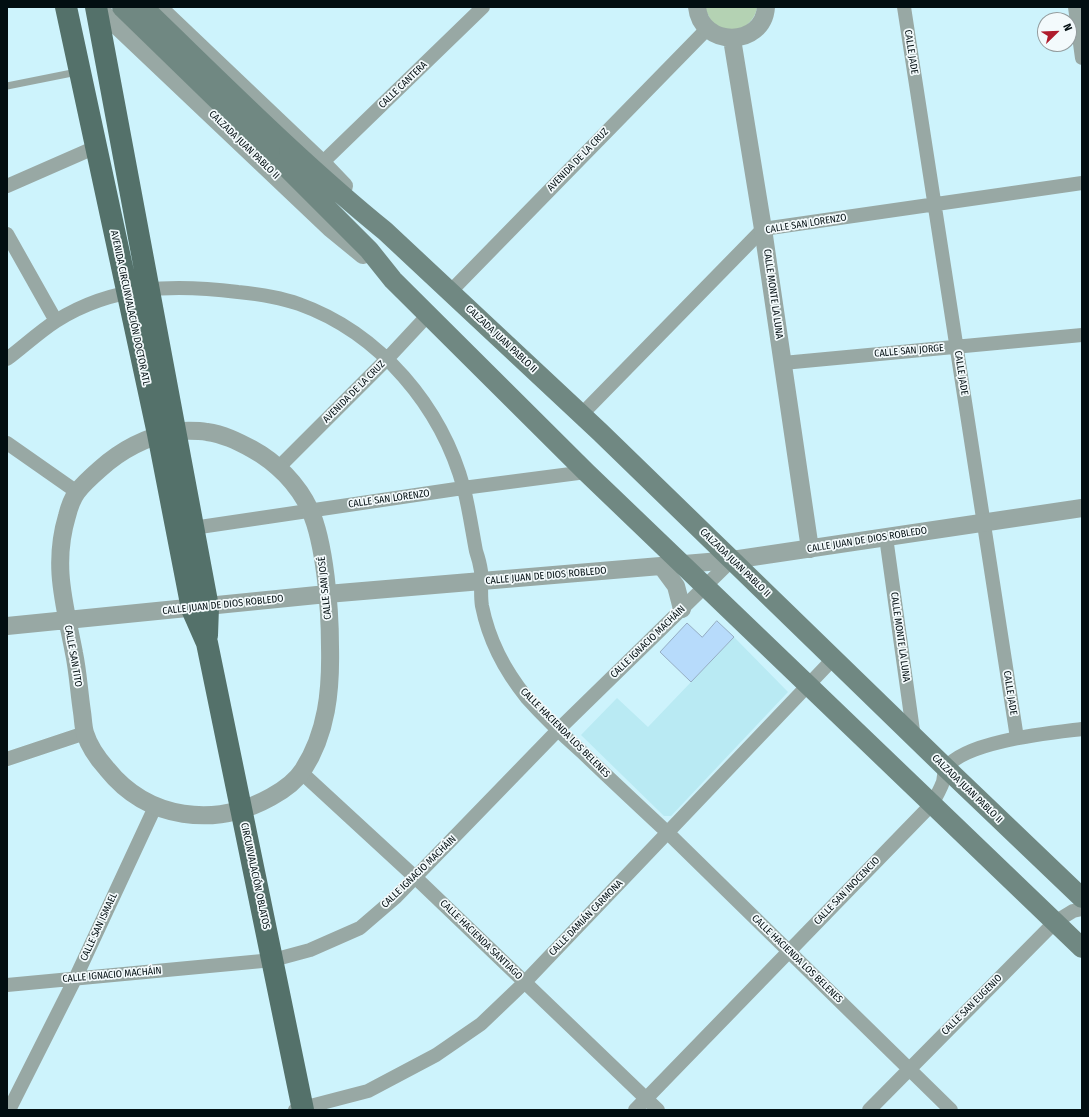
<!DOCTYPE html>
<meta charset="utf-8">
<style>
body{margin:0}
#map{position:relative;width:1089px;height:1117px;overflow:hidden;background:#cdf3fc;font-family:"Fira Sans Condensed",sans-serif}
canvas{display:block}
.frame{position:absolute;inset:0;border:8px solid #020e11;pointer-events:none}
.north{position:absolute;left:1037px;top:12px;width:40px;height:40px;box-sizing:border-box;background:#f3fafc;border:1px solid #939c9e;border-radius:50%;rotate:67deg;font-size:11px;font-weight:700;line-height:16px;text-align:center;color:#020e11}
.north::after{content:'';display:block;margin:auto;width:14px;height:18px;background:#af1c2d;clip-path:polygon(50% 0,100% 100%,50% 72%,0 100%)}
</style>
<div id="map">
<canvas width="1089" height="1117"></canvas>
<div class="frame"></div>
<div class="north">N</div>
</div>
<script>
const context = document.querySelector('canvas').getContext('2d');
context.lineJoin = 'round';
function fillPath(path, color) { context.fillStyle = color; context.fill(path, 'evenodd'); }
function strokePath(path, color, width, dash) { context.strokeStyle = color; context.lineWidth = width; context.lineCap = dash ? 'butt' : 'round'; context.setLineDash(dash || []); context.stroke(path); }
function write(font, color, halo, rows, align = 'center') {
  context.font = font + ' "Fira Sans Condensed",sans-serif'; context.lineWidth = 3.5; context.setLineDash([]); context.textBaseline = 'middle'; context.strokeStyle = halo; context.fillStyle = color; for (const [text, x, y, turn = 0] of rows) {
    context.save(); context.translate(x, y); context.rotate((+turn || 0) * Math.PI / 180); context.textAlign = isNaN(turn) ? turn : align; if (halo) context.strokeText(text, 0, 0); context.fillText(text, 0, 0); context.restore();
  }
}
const built = new Path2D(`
 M 734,637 L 788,692 L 671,816 L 664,816 L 581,735 L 617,698 L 648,727 Z`);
const green = new Path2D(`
 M 704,7 L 757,7 C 756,19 743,32 730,31 C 725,30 719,27 714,26 Z`);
const building = new Path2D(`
 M 717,621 L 734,637 L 691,682 L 660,652 L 687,623 L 702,637 Z`);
const service = new Path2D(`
 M 7,86 L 77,72`);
const minor = new Path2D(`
 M 904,7 L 1017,738
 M 1075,7 L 1082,58
 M 322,163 L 483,7
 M 7,186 L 96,147
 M 7,234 L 56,321
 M 450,292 L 707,29
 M 7,359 C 23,347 39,332 56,321 C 113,285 173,284 238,292 C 258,294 279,297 299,304 C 380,333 442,407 464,489 C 469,509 472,530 476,551 C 478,557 480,564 481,571 C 482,582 480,594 482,606 C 489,641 505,671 527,698 C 544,717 563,735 582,752 C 610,779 639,806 668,833 C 763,925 857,1018 951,1110
 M 783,363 L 1082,335
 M 581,415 L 763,229 L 1082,183
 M 7,443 L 77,492
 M 279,467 L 387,359 L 428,315
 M 193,528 L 463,488 L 586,472
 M 886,537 L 914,738
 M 7,759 L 85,733
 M 302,773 L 416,878 L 658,1110
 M 7,985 L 273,960 L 310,950 L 360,928 L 396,897 L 558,730 L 732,560
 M 9,1110 L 75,979 L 155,807
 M 295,1110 L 368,1091 L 436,1055 L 481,1024 L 525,982 L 834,658
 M 635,1110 L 932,804 C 936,797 940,790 943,782 C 944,778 944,771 946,768 C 965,741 1050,733 1082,729
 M 869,1110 L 1055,922 L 1073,911 L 1082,909`);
const tertiary = new Path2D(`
 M 97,7 L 330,228 L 363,255
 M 158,7 L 322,163 L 344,186
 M 697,7 C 701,48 763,48 766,7
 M 732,39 L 763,229 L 810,549
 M 175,431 C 185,431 196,430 207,432 C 223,434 237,441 252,449 C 276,462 298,484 310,510 C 325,543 330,609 330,647 C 331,690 327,733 303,770 C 296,781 282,791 271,797 C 215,828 148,820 107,769 C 98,759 89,746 85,733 C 83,726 83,718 82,712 C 79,692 78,672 74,653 C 65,605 52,566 67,516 C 69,508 72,499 77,492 C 83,484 92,476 100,469 C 122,449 146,437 175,431 Z
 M 662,567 L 676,586 L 682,609
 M 7,626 L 327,594 L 732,560 L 1082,508`);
const secondary = new Path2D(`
 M 143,7 C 222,83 300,162 385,231 L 600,432 L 946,768 L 1082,898
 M 270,151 L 369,250 L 393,280 L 586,472 L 1082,948`);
const primary = new Path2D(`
 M 66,7 L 158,434 L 192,609 L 207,643 L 303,1110
 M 96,7 L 208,607 L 207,635`);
const secondaryBridge = new Path2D(`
 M 122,7 L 270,151`);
const streetNames = [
 ["CALLE JADE",911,52,81],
 ["CALLE CANTERA",403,85,-44],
 ["CALZADA JUAN PABLO II",244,145,44],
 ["AVENIDA DE LA CRUZ",578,160,-46],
 ["CALLE SAN LORENZO",806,224,-9],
 ["CALLE MONTE LA LUNA",773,294,82],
 ["AVENIDA CIRCUNVALACIÓN DOCTOR ATL",130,308,78],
 ["CALZADA JUAN PABLO II",501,339,43],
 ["CALLE SAN JORGE",909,351,-5],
 ["CALLE JADE",961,373,81],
 ["AVENIDA DE LA CRUZ",354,392,-45],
 ["CALLE SAN LORENZO",389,499,-8],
 ["CALLE JUAN DE DIOS ROBLEDO",867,540,-9],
 ["CALZADA JUAN PABLO II",735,563,44],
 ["CALLE JUAN DE DIOS ROBLEDO",546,576,-5],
 ["CALLE SAN JOSÉ",325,588,-96],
 ["CALLE JUAN DE DIOS ROBLEDO",223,605,-6],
 ["CALLE MONTE LA LUNA",900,637,82],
 ["CALLE IGNACIO MACHÁIN",648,642,-44],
 ["CALLE SAN TITO",73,656,80],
 ["CALLE JADE",1010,693,81],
 ["CALLE HACIENDA LOS BELENES",565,733,45],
 ["CALZADA JUAN PABLO II",967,789,44],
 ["CALLE IGNACIO MACHÁIN",419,872,-44],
 ["CIRCUNVALACIÓN OBLATOS",255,876,78],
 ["CALLE SAN INOCENCIO",847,891,-46],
 ["CALLE DAMIÁN CARMONA",586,918,-46],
 ["CALLE SAN ISMAEL",99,927,-65],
 ["CALLE HACIENDA SANTIAGO",481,940,44],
 ["CALLE HACIENDA LOS BELENES",797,959,44],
 ["CALLE IGNACIO MACHÁIN",112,975,-5],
 ["CALLE SAN EUGENIO",972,1005,-45]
];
fillPath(built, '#b9eaf3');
fillPath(green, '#b4d2b3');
fillPath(building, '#b7dbfb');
strokePath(building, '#94acc2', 1);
strokePath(service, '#98a8a4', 7);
strokePath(minor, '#98a8a4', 14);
strokePath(tertiary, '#98a8a4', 18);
strokePath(secondary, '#708882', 20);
strokePath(primary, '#54716a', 22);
strokePath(secondaryBridge, '#708882', 20);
write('10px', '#020e11', '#f3fafc', streetNames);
</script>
